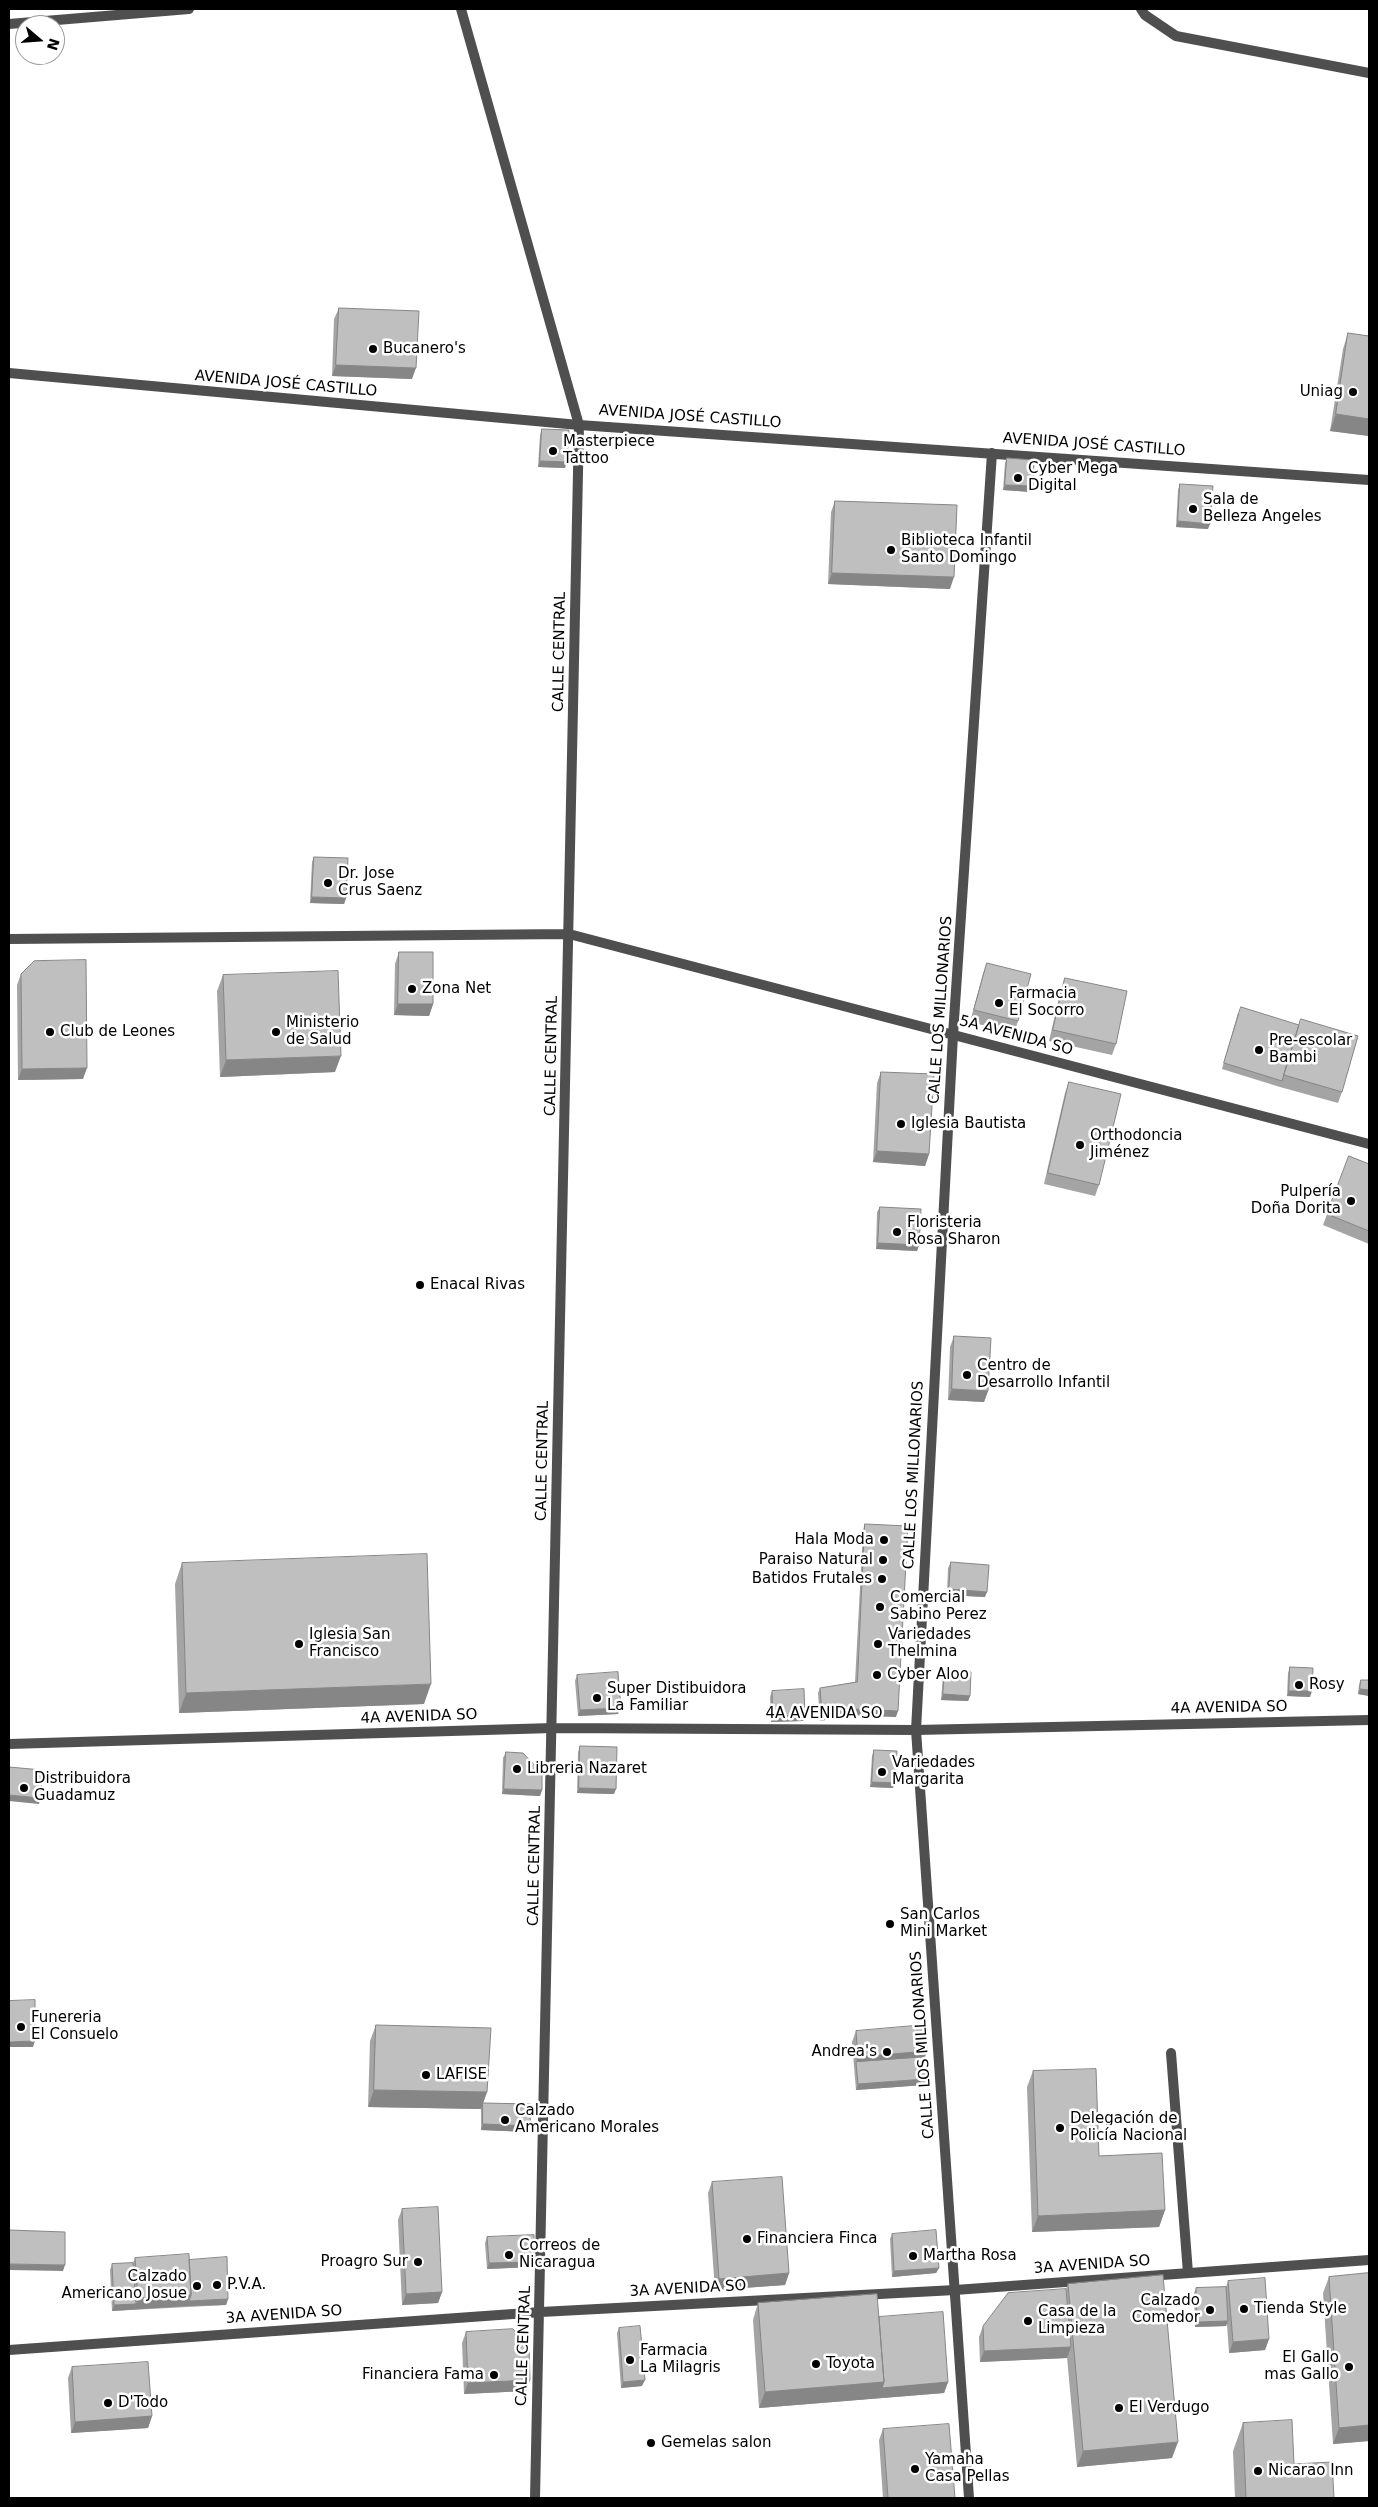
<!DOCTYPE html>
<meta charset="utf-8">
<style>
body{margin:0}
#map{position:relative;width:1378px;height:2507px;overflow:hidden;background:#fff;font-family:"DejaVu Sans",sans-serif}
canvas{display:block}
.frame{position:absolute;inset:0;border:10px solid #000;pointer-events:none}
.north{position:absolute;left:15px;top:15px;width:50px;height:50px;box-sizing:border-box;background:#fff;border:1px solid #999;border-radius:50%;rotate:108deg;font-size:14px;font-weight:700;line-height:20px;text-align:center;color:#000}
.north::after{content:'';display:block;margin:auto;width:18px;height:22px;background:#000;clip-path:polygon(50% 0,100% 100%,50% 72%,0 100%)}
</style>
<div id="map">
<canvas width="1378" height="2507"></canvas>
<div class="frame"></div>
<div class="north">N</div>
</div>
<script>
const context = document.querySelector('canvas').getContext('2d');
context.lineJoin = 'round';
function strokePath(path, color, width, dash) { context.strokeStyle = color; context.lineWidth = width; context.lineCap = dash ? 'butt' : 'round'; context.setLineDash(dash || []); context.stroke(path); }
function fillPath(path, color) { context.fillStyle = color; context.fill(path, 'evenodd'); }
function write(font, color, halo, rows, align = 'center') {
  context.font = font + ' "DejaVu Sans",sans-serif'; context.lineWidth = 5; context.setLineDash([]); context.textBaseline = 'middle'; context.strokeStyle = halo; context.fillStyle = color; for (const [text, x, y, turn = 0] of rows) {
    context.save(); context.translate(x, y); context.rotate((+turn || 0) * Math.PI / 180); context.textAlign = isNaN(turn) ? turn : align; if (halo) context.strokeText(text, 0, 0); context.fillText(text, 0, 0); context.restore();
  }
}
const service = new Path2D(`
 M 1141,9 L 1145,15 L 1176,36 L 1369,73
 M 1171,2053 L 1188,2273`);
const minor = new Path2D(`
 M 461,9 L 579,425 L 535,2498
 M 9,24 L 189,9
 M 9,939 L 569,934 L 1369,1144
 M 9,1744 L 553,1728 L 916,1730 L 1369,1720
 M 9,2350 L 541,2312 L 955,2290 L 1369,2260`);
const tertiary = new Path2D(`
 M 9,373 L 579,425 L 1369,480
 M 969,2498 L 916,1730 L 953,1035 L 992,453`);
const wall = new Path2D(`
 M 339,308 L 412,379 L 332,376 L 334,319 Z
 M 1348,333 L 1369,336 L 1369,436 L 1330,431 L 1343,349 Z
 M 542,429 L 565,468 L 538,467 L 540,435 Z
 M 1007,458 L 1031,492 L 1003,490 L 1005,463 Z
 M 1180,484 L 1208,529 L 1176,527 L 1178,490 Z
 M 835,501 L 950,589 L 828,584 L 831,512 Z
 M 314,857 L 346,898 L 344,904 L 310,903 L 312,862 Z
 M 399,952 L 433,1004 L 429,1016 L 394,1015 L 395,964 Z
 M 987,963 L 1018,1021 L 1014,1033 L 970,1022 L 983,974 Z
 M 21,974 L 83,1079 L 18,1080 L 17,985 Z
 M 223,975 L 335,1072 L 220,1077 L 217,991 Z
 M 1065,978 L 1116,1044 L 1112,1055 L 1049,1041 L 1061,989 Z
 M 1238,1013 L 1342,1092 L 1338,1103 L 1280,1087 L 1222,1069 Z
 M 881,1072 L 929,1154 L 925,1166 L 873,1162 L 877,1083 Z
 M 1069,1082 L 1099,1185 L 1095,1196 L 1044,1184 L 1065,1093 Z
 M 1349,1156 L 1369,1164 L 1369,1244 L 1323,1225 Z
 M 880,1207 L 919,1245 L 917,1251 L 876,1249 L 877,1212 Z
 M 954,1336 L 988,1391 L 984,1402 L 948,1400 L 950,1347 Z
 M 865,1524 L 896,1717 L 852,1715 L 820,1721 L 818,1693 L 820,1688 L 855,1682 L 863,1530 Z
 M 951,1562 L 985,1597 L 947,1595 L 948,1568 Z
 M 182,1563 L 424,1704 L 179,1713 L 175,1584 Z
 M 1290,1667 L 1310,1697 L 1287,1696 L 1288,1673 Z
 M 945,1671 L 970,1696 L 968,1701 L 941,1700 L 943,1676 Z
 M 577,1675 L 618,1714 L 578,1716 L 575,1681 Z
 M 1361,1680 L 1369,1680 L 1369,1696 L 1358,1694 L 1359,1685 Z
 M 772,1691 L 803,1721 L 771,1722 L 770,1697 Z
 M 580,1746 L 614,1794 L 577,1793 L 578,1752 Z
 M 874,1750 L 895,1783 L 893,1788 L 870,1787 L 872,1756 Z
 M 506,1752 L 542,1790 L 540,1796 L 502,1794 L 503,1758 Z
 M 376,2025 L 487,2092 L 481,2109 L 368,2107 L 370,2041 Z
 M 856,2031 L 925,2057 L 926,2079 L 924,2085 L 856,2090 L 852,2042 Z
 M 1033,2071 L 1099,2156 L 1165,2210 L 1159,2227 L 1032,2232 L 1027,2087 Z
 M 483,2103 L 530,2126 L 528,2132 L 481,2130 L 481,2109 Z
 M 712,2182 L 789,2273 L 785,2285 L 715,2290 L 708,2193 Z
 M 402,2209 L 442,2292 L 438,2303 L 402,2305 L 398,2220 Z
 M 892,2234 L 939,2268 L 936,2273 L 892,2277 L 890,2239 Z
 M 487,2237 L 534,2262 L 532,2267 L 487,2269 L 485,2243 Z
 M 135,2258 L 189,2260 L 228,2299 L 226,2305 L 112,2311 L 110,2270 L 112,2264 L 133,2263 Z
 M 1369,2273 L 1369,2441 L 1333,2444 L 1323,2293 L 1329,2277 Z
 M 1228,2281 L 1269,2339 L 1265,2350 L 1229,2353 L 1227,2324 L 1226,2326 L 1195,2327 L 1194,2293 L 1196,2288 L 1226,2287 Z
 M 1068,2284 L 1172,2458 L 1077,2467 L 1067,2357 L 1067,2358 L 980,2362 L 979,2337 L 983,2326 L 1066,2289 Z
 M 758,2303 L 879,2317 L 948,2382 L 944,2393 L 759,2408 L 753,2320 Z
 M 619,2328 L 642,2386 L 621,2388 L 617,2333 Z
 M 466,2332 L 530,2380 L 526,2391 L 464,2394 L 462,2343 Z
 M 72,2367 L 152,2416 L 148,2428 L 71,2433 L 68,2378 Z
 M 1243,2423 L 1294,2464 L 1334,2498 L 1235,2498 L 1233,2451 Z
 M 883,2429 L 955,2498 L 883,2498 L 879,2440 Z`);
const shadedWall = new Path2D(`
 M 336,365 L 416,368 L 412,379 L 332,376 Z
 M 1336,414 L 1369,419 L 1369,436 L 1330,431 Z
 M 540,461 L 567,462 L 565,468 L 538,467 Z
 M 1005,485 L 1033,486 L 1031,492 L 1003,490 Z
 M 1178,521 L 1210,524 L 1208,529 L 1176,527 Z
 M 832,573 L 954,577 L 950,589 L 828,584 Z
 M 312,897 L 346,898 L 344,904 L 310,903 Z
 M 398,1004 L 433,1004 L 429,1016 L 394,1015 Z
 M 341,1056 L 335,1072 L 220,1077 L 226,1060 Z
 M 87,1068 L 83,1079 L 18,1080 L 22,1069 Z
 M 877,1151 L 929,1154 L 925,1166 L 873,1162 Z
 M 878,1243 L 919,1245 L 917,1251 L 876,1249 Z
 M 952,1389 L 988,1391 L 984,1402 L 948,1400 Z
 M 949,1589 L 987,1592 L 985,1597 L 947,1595 Z
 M 431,1684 L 424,1704 L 179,1713 L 186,1693 Z
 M 1360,1689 L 1369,1690 L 1369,1696 L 1358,1694 Z
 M 1289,1691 L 1312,1691 L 1310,1697 L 1287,1696 Z
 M 943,1694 L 970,1696 L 968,1701 L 941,1700 Z
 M 621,1708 L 618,1714 L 578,1716 L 580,1710 Z
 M 854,1709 L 898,1711 L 896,1717 L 852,1715 L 820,1721 L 822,1715 Z
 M 805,1715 L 803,1721 L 771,1722 L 773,1716 Z
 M 872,1782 L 895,1783 L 893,1788 L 870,1787 Z
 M 579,1788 L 616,1789 L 614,1794 L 577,1793 Z
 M 504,1789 L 542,1790 L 540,1796 L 502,1794 Z
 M 9,1795 L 41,1798 L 39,1804 L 9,1801 Z
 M 35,2041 L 33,2047 L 9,2047 L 9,2042 Z
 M 927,2051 L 923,2063 L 856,2062 L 858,2057 Z
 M 926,2079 L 924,2085 L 856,2090 L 858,2084 Z
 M 374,2090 L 487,2092 L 481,2109 L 368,2107 Z
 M 483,2124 L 530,2126 L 528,2132 L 481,2130 Z
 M 1165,2210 L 1159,2227 L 1032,2232 L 1038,2216 Z
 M 534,2262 L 532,2267 L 487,2269 L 489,2263 Z
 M 9,2264 L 65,2265 L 63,2271 L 9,2270 Z
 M 939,2268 L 936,2273 L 892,2277 L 894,2271 Z
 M 789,2273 L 785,2285 L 715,2290 L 719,2279 Z
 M 442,2292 L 438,2303 L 402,2305 L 406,2294 Z
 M 191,2295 L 187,2306 L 112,2311 L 114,2305 L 136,2304 L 138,2298 Z
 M 228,2299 L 226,2305 L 187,2306 L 189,2301 Z
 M 1228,2321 L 1226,2326 L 1195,2327 L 1197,2322 Z
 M 1269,2339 L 1265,2350 L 1229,2353 L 1233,2342 Z
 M 1071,2347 L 1067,2358 L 980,2362 L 984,2351 Z
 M 530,2380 L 526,2391 L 464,2394 L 468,2383 Z
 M 645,2380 L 642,2386 L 621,2388 L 623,2382 Z
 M 884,2382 L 948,2382 L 944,2393 L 759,2408 L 765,2392 Z
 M 152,2416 L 148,2428 L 71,2433 L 75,2422 Z
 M 1369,2425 L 1369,2441 L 1333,2444 L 1339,2428 Z
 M 1178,2442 L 1172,2458 L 1077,2467 L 1083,2451 Z`);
const building = new Path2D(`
 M 339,308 L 419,311 L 416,368 L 336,365 Z
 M 1348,333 L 1369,336 L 1369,419 L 1336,414 Z
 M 542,429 L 569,430 L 567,462 L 540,461 Z
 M 1007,458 L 1034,460 L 1033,486 L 1005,485 Z
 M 1180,484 L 1213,486 L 1210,524 L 1178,521 Z
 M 835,501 L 957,505 L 954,577 L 832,573 Z
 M 314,857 L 348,858 L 346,898 L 312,897 Z
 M 399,952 L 433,952 L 433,1004 L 398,1004 Z
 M 86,960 L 87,1068 L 22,1069 L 21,974 L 34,961 Z
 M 987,963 L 1031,974 L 1018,1021 L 974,1010 Z
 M 338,971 L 341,1056 L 226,1060 L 223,975 Z
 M 1065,978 L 1127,991 L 1116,1044 L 1053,1030 Z
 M 1241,1007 L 1299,1025 L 1282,1081 L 1224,1063 Z
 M 1301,1019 L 1358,1036 L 1342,1092 L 1284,1075 Z
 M 881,1072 L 934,1074 L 929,1154 L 877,1151 Z
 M 1069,1082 L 1121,1094 L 1099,1185 L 1048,1173 Z
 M 1349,1156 L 1369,1164 L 1369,1231 L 1327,1214 Z
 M 880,1207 L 921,1209 L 919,1245 L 878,1243 Z
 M 954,1336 L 991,1338 L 988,1391 L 952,1389 Z
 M 865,1524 L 908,1526 L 898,1711 L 854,1709 L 822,1715 L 820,1688 L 857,1682 Z
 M 427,1554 L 431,1684 L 186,1693 L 182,1563 Z
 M 951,1562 L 989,1565 L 987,1592 L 949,1589 Z
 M 1290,1667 L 1313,1668 L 1312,1691 L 1289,1691 Z
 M 945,1671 L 971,1672 L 970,1696 L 943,1694 Z
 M 618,1672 L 621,1708 L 580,1710 L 577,1675 Z
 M 1361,1680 L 1369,1680 L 1369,1690 L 1360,1689 Z
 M 804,1689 L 805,1715 L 773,1716 L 772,1691 Z
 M 580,1746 L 617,1747 L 616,1789 L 579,1788 Z
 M 874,1750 L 897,1751 L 895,1783 L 872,1782 Z
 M 506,1752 L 523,1753 L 542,1773 L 542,1790 L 504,1789 Z
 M 9,1767 L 42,1770 L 41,1798 L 9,1795 Z
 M 35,2000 L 35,2041 L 9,2042 L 9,2001 Z
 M 376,2025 L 491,2028 L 487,2092 L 374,2090 Z
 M 925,2025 L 927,2051 L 858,2057 L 856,2031 Z
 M 925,2057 L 926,2079 L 858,2084 L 856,2062 Z
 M 1096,2069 L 1099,2156 L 1162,2153 L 1165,2210 L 1038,2216 L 1033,2071 Z
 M 483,2103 L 531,2104 L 530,2126 L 483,2124 Z
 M 782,2177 L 789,2273 L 719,2279 L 712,2182 Z
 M 438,2207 L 442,2292 L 406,2294 L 402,2209 Z
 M 9,2230 L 65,2232 L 65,2265 L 9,2264 Z
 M 936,2230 L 939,2268 L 894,2271 L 892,2234 Z
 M 534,2235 L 534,2262 L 489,2263 L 487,2237 Z
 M 189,2254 L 191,2295 L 138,2298 L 135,2258 Z
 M 227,2257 L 228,2299 L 189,2301 L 191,2295 L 189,2260 Z
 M 133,2263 L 136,2304 L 114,2305 L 112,2264 Z
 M 1369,2273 L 1369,2425 L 1339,2428 L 1329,2277 Z
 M 1163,2275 L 1178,2442 L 1083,2451 L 1068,2284 Z
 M 1265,2278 L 1269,2339 L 1233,2342 L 1228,2281 Z
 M 1226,2287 L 1228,2321 L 1197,2322 L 1196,2288 Z
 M 1066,2289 L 1071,2347 L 984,2351 L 983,2326 L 1008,2293 Z
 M 877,2294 L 884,2382 L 765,2392 L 758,2303 Z
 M 943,2312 L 948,2382 L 882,2388 L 884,2382 L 879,2317 Z
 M 640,2326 L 645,2380 L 623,2382 L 619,2328 Z
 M 513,2329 L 529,2348 L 530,2380 L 468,2383 L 466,2332 Z
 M 148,2362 L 152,2416 L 75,2422 L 72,2367 Z
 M 1292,2420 L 1294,2464 L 1332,2462 L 1334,2498 L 1246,2498 L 1243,2423 Z
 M 949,2424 L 955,2498 L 888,2498 L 883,2429 Z`);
const markers = [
 [373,349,5,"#000"],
 [1353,392,5,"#000"],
 [553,451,5,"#000"],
 [1018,478,5,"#000"],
 [1193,509,5,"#000"],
 [891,550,5,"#000"],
 [328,883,5,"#000"],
 [412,989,5,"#000"],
 [999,1003,5,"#000"],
 [50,1032,5,"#000"],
 [276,1032,5,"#000"],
 [1259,1050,5,"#000"],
 [901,1124,5,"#000"],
 [1080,1145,5,"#000"],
 [1351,1201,5,"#000"],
 [897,1232,5,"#000"],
 [420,1285,5,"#000"],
 [967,1375,5,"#000"],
 [884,1540,5,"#000"],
 [883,1560,5,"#000"],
 [882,1579,5,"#000"],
 [880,1607,5,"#000"],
 [299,1644,5,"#000"],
 [878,1644,5,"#000"],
 [877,1675,5,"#000"],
 [1299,1685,5,"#000"],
 [597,1698,5,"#000"],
 [517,1769,5,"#000"],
 [882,1772,5,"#000"],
 [24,1788,5,"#000"],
 [890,1924,5,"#000"],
 [21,2027,5,"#000"],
 [887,2052,5,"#000"],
 [426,2075,5,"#000"],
 [505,2120,5,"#000"],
 [1060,2128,5,"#000"],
 [747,2239,5,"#000"],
 [509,2255,5,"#000"],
 [913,2256,5,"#000"],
 [418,2262,5,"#000"],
 [217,2285,5,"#000"],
 [197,2286,5,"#000"],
 [1244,2309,5,"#000"],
 [1210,2310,5,"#000"],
 [1028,2321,5,"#000"],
 [630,2360,5,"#000"],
 [816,2364,5,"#000"],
 [1349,2367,5,"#000"],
 [494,2375,5,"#000"],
 [108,2403,5,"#000"],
 [1119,2408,5,"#000"],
 [651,2443,5,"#000"],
 [915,2469,5,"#000"],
 [1258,2471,5,"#000"]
];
const poiNames = [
 ["Bucanero's",383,349],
 ["Uniag",1343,392,"right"],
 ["Masterpiece",563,442],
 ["Tattoo",563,459],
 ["Cyber Mega",1028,469],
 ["Digital",1028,486],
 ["Sala de",1203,500],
 ["Belleza Angeles",1203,517],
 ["Biblioteca Infantil",901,541],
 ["Santo Domingo",901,558],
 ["Dr. Jose",338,874],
 ["Crus Saenz",338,891],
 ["Zona Net",422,989],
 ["Farmacia",1009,994],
 ["El Socorro",1009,1011],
 ["Ministerio",286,1023],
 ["de Salud",286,1040],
 ["Club de Leones",60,1032],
 ["Pre-escolar",1269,1041],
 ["Bambi",1269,1058],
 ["Iglesia Bautista",911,1124],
 ["Orthodoncia",1090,1136],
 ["Jiménez",1090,1153],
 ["Pulpería",1341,1192,"right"],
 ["Doña Dorita",1341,1209,"right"],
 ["Floristeria",907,1223],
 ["Rosa Sharon",907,1240],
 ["Enacal Rivas",430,1285],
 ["Centro de",977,1366],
 ["Desarrollo Infantil",977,1383],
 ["Hala Moda",874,1540,"right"],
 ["Paraiso Natural",873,1560,"right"],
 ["Batidos Frutales",872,1579,"right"],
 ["Comercial",890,1598],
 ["Sabino Perez",890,1615],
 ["Iglesia San",309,1635],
 ["Francisco",309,1652],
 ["Variedades",888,1635],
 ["Thelmina",888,1652],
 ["Cyber Aloo",887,1675],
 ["Rosy",1309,1685],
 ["Super Distibuidora",607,1689],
 ["La Familiar",607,1706],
 ["Variedades",892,1763],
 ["Margarita",892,1780],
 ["Libreria Nazaret",527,1769],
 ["Distribuidora",34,1779],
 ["Guadamuz",34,1796],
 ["San Carlos",900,1915],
 ["Mini Market",900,1932],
 ["Funereria",31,2018],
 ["El Consuelo",31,2035],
 ["Andrea's",877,2052,"right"],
 ["LAFISE",436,2075],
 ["Calzado",515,2111],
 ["Americano Morales",515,2128],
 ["Delegación de",1070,2119],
 ["Policía Nacional",1070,2136],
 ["Financiera Finca",757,2239],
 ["Correos de",519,2246],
 ["Nicaragua",519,2263],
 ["Martha Rosa",923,2256],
 ["Proagro Sur",408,2262,"right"],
 ["Calzado",187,2277,"right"],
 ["Americano Josue",187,2294,"right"],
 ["P.V.A.",227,2285],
 ["Calzado",1200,2301,"right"],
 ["Comedor",1200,2318,"right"],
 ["Tienda Style",1254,2309],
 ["Casa de la",1038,2312],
 ["Limpieza",1038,2329],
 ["Farmacia",640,2351],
 ["La Milagris",640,2368],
 ["El Gallo",1339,2358,"right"],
 ["mas Gallo",1339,2375,"right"],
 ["Toyota",826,2364],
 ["Financiera Fama",484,2375,"right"],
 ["D'Todo",118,2403],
 ["El Verdugo",1129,2408],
 ["Gemelas salon",661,2443],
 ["Yamaha",925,2460],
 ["Casa Pellas",925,2477],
 ["Nicarao Inn",1268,2471]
];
const streetNames = [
 ["AVENIDA JOSÉ CASTILLO",286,384,5],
 ["AVENIDA JOSÉ CASTILLO",690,417,4],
 ["AVENIDA JOSÉ CASTILLO",1094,445,4],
 ["CALLE CENTRAL",560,652,-89],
 ["CALLE LOS MILLONARIOS",941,1010,-86],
 ["5A AVENIDA SO",1016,1036,15],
 ["CALLE CENTRAL",552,1056,-89],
 ["CALLE CENTRAL",543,1461,-89],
 ["CALLE LOS MILLONARIOS",914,1475,-87],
 ["4A AVENIDA SO",1229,1708,-1],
 ["4A AVENIDA SO",824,1714],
 ["4A AVENIDA SO",419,1717,-2],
 ["CALLE CENTRAL",535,1866,-89],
 ["CALLE LOS MILLONARIOS",923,2045,-94],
 ["3A AVENIDA SO",1092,2265,-4],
 ["3A AVENIDA SO",688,2289,-3],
 ["3A AVENIDA SO",284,2315,-4],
 ["CALLE CENTRAL",524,2346,-88]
];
strokePath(service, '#4f4f4f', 10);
strokePath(minor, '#4f4f4f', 10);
strokePath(tertiary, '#4f4f4f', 10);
fillPath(wall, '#a4a4a4');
fillPath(shadedWall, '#868686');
fillPath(building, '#bfbfbf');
strokePath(building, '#868686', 1);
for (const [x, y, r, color] of markers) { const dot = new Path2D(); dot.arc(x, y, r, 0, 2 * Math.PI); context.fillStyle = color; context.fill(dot); strokePath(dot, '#fff', 2); }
write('15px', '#000', '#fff', poiNames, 'left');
write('15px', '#000', '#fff', streetNames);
</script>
